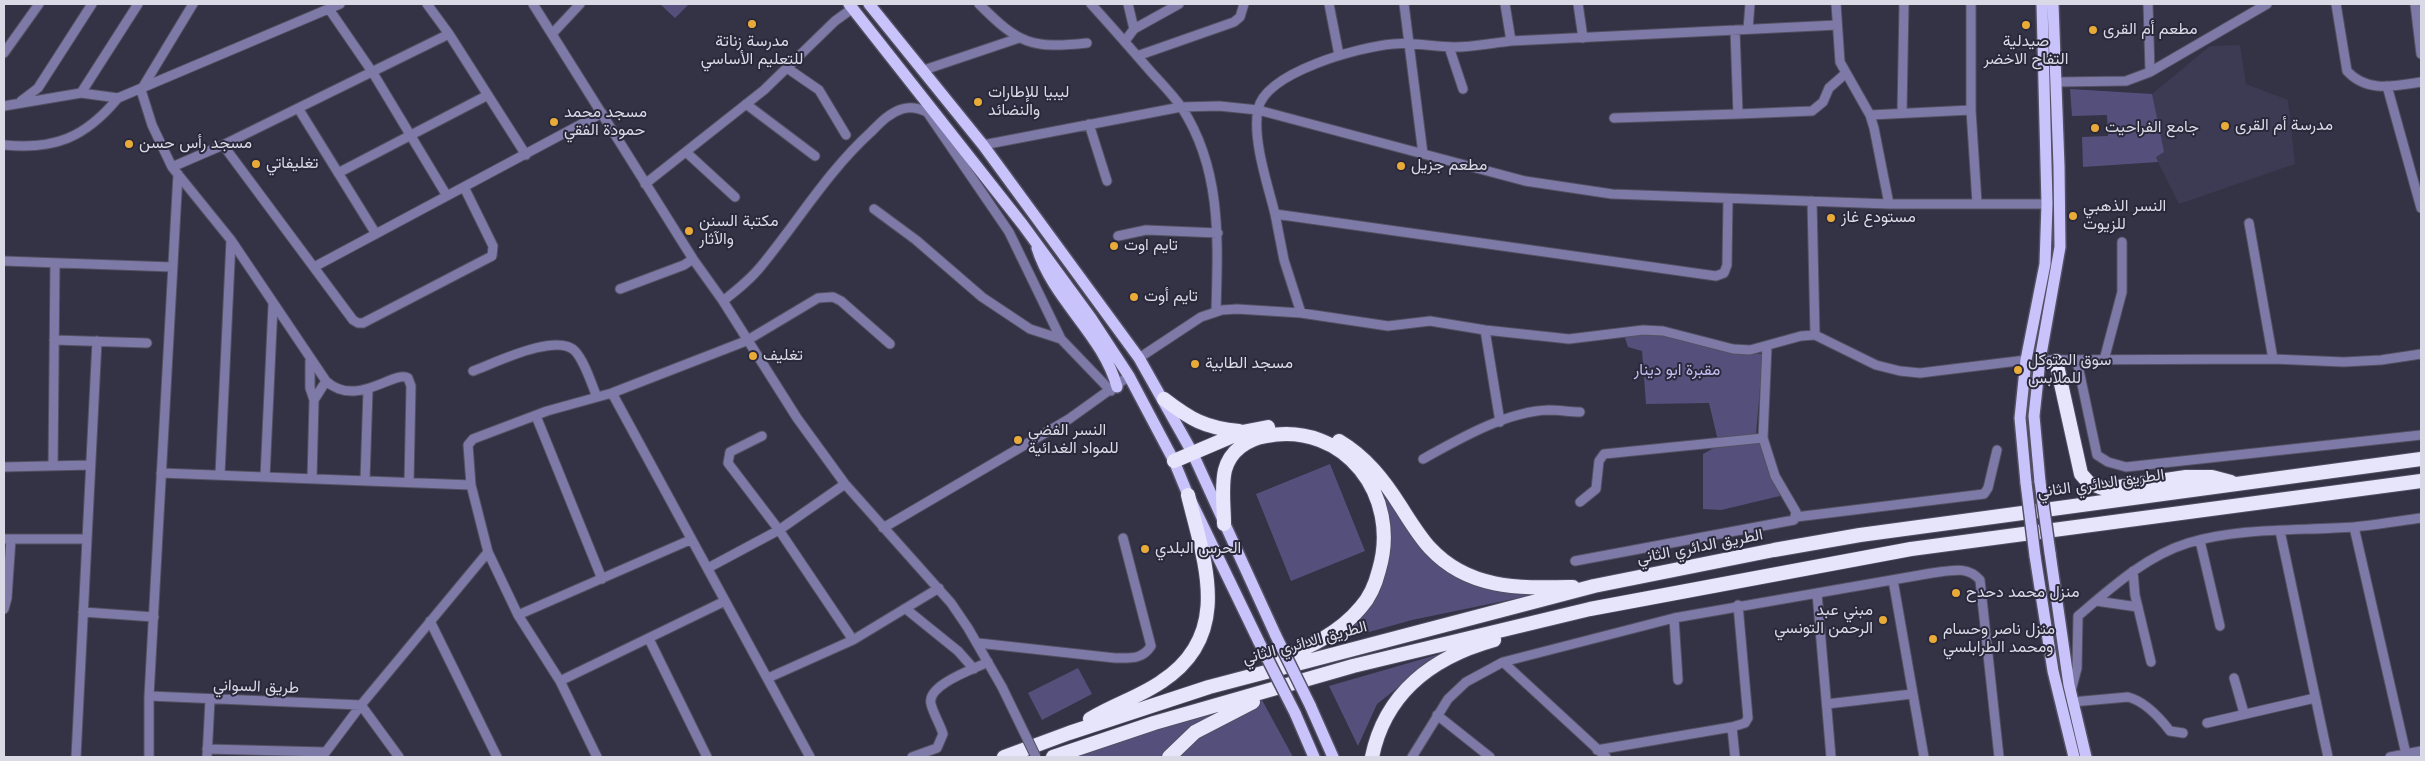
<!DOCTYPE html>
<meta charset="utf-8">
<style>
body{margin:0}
#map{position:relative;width:2425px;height:761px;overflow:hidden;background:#343245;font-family:Arial,sans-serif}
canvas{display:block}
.frame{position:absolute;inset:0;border:5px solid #dad9e6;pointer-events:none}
</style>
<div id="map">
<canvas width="2425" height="761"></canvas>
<div class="frame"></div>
</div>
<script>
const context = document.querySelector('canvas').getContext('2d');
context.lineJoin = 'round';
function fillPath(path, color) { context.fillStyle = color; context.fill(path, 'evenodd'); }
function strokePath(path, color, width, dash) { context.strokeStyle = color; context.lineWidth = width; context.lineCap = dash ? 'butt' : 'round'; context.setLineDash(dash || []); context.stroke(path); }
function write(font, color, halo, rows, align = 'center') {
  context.font = font + ' Arial,Vazirmatn,sans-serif'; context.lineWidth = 4; context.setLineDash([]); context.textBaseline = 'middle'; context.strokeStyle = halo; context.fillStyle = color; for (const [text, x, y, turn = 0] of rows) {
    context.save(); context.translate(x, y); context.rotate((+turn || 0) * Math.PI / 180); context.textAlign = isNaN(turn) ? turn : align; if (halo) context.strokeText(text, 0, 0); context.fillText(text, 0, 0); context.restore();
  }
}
const built = new Path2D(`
 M 2240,45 L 2246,84 L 2288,100 L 2295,164 L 2179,204 L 2156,158 L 2152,94 L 2210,46 Z`);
const green = new Path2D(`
 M 660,4 L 689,4 L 675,18 Z
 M 2070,89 L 2152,94 L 2164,152 L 2156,157 L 2158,162 L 2083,167 L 2082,137 L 2108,136 L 2107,115 L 2072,116 Z
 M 1661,333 L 1734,352 L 1763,354 L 1756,434 L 1780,496 L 1721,510 L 1703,509 L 1703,454 L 1719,445 L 1709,403 L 1646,404 L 1642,351 L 1628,347 L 1624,335 Z
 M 1357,459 L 1430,548 L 1473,578 L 1557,590 L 1412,620 L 1301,651 L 1362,606 L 1384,534 Z
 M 1330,464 L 1365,551 L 1291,581 L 1256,494 Z
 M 1440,654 L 1377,704 L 1358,746 L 1329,686 Z
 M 1078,668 L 1092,694 L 1042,720 L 1028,693 Z
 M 1262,692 L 1262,700 L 1293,757 L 1059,757 Z`);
const minor = new Path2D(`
 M 193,4 L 141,90 L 152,125 L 172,167 L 231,240 L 326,381 C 357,409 395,369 408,378 L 411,386 L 409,482
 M 427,4 L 449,34 L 526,155
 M 533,4 L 693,259 L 723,301 L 797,418 L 845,484 L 951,603 L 968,628 L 1002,687
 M 979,4 C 1019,44 1031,49 1087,43
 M 1091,4 C 1112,27 1132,50 1152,73 C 1162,84 1173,95 1182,108 C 1222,170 1218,241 1216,311
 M 1128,4 L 1134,29
 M 1329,4 L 1339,55
 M 1404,4 L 1423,154
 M 1505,4 L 1511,41
 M 1578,4 L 1583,38
 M 1836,4 L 1840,62 L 1870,115 L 1874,128 L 1889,204
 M 1971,4 L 1971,110 L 1977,203
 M 2148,4 L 2150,72
 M 2336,4 L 2347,71 C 2367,93 2394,86 2421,82
 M 2415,4 L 2421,54
 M 329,9 L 373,73 L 447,196
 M 1748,29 L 1750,4
 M 1735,30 L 1738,114 L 1812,111 L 1823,102 L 1829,88 L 1845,74
 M 552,34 L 580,4
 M 1125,41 L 1134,29 L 1179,4
 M 1449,47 L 1463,89
 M 4,53 L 39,4
 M 1137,56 L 1234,22 L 1240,17 L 1244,4
 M 787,68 L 819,90 L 846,135
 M 924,70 L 1019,38
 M 2057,82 L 2126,81 L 2150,72 L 2267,4
 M 2387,86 L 2421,208
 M 81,93 L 138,4
 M 21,101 L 38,88 L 92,4
 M 746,104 L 815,156
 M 4,106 L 81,93 L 118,98
 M 298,108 L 376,234
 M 1902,112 L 1904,4
 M 1870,115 L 1971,110
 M 1614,118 L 1738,114
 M 1089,124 L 1107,181
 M 4,145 C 54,150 85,138 118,98 L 340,4
 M 223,145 L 353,320 L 358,323 L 363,323 L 492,256 L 493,246 L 464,187
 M 983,145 L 1181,107 L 1219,106 L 1258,110 L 1525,181 L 1612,194 L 1889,204 L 2047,204
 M 686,152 L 735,197
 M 172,167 L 223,145 L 449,34
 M 338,173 L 488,95
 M 645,184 L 764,90 L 835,21 L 853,8
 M 1728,199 L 1727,265 L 1724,273 L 1716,276 L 1275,214 C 1268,185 1252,140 1258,109 C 1266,72 1359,47 1393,44 C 1414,42 1434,47 1454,47 C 1473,47 1492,43 1511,41 L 1837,25
 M 1812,201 L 1815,335
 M 874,209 L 916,240 L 982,297 L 1030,329 L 1061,339
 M 1275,214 L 1284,260 L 1301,313
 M 2249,223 L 2273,359
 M 1118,236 L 1146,230 L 1218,233
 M 4,261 L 172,267
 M 314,267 L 602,113
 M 620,289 L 684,265 L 693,259
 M 723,301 C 737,290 751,279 762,265 C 799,220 828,171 871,132 C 880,123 889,113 902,109 C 911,106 919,108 927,112 L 1009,232 L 1061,339 L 1111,391
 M 1485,330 L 1500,422
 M 54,340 L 147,343
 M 1139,358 L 1201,317 L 1222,310 L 1237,309 L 1301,313 L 1388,326 L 1430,321 L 1485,330 L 1569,339 L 1643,330 L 1663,331 L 1733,349 L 1750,350 L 1801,336 L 1815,335 L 1876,365 L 1900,371 L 1920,373 L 2026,360
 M 2040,360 L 2273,359 L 2344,362 L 2381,360 L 2421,354
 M 2104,360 L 2122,292 L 2122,242
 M 310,361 L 310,388 L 314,400 L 312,479
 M 2077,361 L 2097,455 L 2108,462 L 2126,467 L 2421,435
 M 473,371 C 495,363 557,332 575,351 C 585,362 591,383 597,397
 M 612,393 L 810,757
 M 314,400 L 326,381
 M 536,416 L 602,579
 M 762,436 L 730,452 L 728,463 L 779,530 L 853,640 L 939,588
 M 1423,459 C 1459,439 1507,411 1549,410 C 1559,410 1570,412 1580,412
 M 53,466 L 55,263
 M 4,467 L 90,465
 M 161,473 L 471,485
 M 220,474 L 231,240
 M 265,477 L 273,305
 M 365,480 L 368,390
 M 1580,502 L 1596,489 L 1599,461 L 1604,454 L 1763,438 L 1767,346
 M 1796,517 L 1984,494 L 1988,488 L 1997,450
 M 2354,527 L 2406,754
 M 883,528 L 1069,419 L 1129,376
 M 2280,531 L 2328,757
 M 4,539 L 86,539
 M 2200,541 L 2220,626
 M 1575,561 L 1794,520 L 1796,512 L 1775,476 L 1763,438
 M 708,568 L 779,530 L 845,484
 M 2133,571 L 2135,595 L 2151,662
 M 1893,580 L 1924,757
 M 1817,593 L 1831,757
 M 2096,601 L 2138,607
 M 4,609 L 7,598 L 11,539
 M 906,609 L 958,651 L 974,669
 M 83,612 L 154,617
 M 518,615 L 690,540
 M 1674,618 L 1678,680
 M 430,621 L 497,757
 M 649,639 L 707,757
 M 978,643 L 1115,658 C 1130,658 1142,660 1151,646 L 1123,538
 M 1503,662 L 1606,757
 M 768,678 L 853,640
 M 2234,678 L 2244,713
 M 560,681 L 725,601
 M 2071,691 L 2077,668 L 2078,616 C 2111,588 2146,556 2188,543 C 2241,527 2299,531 2354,527 C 2376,525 2399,521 2421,518
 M 149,696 L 361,705 L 399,757
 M 2072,702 L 2128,697 C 2144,701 2160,718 2170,731 L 2183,733
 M 1827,704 L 1912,694
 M 1437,715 L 1490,757
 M 2207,723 L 2315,698
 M 1732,727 L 1735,757
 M 207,749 L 325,752
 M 1597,750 L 1732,727 L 1745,723 L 1748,718 L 1738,605
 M 76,757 L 97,341
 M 149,757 L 149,696 L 178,174
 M 207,757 L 210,700
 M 322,757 L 361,705 L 488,552
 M 597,757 L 560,681 L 518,615 L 488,552 L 471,485 L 468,445 L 473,439 L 547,411 L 612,393 L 746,341 L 818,298 L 833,297 L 841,301 L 890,344
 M 912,757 L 937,748 L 943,734 C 940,724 933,713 931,704 C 926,685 974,669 988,662
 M 1412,757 L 1448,699 L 1466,682 L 1503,662 L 1674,618 L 1932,573 C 1950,571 1967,565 1980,580 L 1999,757
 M 2390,757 L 2421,751`);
const major = new Path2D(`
 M 849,4 L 1023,225 L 1091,318 L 1129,376 L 1174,461 L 1188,495 L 1259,642
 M 869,4 L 983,145 L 1139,358 L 1192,452 L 1276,636
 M 1037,248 C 1053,300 1103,335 1117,387
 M 2040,482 L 2034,416 L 2040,360 L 2060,247 L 2059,166 L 2053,4
 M 2026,483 L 2020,418 L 2026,360 L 2045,264 L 2047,204 L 2042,4
 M 2050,553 L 2069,685 L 2086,757
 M 2035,556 L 2053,671 L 2074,757
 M 1310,705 L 1333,757
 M 1295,713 L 1314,757`);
const highway = new Path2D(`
 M 2056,361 L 2081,474 L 2089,483 L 2105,489 L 2186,477 L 2212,477 L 2231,482
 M 1164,399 C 1190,419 1205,428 1239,431
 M 1339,441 C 1366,457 1384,480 1401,507 C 1410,521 1419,536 1430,548 C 1469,590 1520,588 1573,587
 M 1174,461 L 1242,432 L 1268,427
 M 1224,524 C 1224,507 1221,487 1225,470 C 1230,451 1247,439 1266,436 C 1345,421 1401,496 1379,570 C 1376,582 1370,597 1361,607 C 1339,634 1307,648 1276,661
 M 1090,719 C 1113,705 1139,697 1161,682 C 1234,635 1204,561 1188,495
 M 1004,757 L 1069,733 L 1209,687 L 1594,586 L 1774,550 L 1860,535 L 2421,459
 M 1053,757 L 1154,723 L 1353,666 L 1590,609 L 1911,549 L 2421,481
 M 1169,757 L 1195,732 L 1253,702
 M 1372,757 C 1385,693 1433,657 1494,640`);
const minorBridge = new Path2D(`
 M 1002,687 L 1036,757`);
const majorBridge = new Path2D(`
 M 2040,482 L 2050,553
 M 2026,483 L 2035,556
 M 1276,636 L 1310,705
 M 1259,642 L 1295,713`);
const markers = [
 [752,24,5,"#e9ab38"],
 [2026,25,5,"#e9ab38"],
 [2093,30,5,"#e9ab38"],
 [978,102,5,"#e9ab38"],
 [554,122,5,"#e9ab38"],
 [2225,126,5,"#e9ab38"],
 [2095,128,5,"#e9ab38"],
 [129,144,5,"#e9ab38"],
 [256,164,5,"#e9ab38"],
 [1401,166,5,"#e9ab38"],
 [2073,216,5,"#e9ab38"],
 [1831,218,5,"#e9ab38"],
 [689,231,5,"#e9ab38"],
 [1114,246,5,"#e9ab38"],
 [1134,297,5,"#e9ab38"],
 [753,356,5,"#e9ab38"],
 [1195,364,5,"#e9ab38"],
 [2018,370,5,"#e9ab38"],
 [1018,440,5,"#e9ab38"],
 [1145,549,5,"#e9ab38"],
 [1956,593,5,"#e9ab38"],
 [1883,620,5,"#e9ab38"],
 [1933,639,5,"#e9ab38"]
];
const poiNames = [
 ["مطعم أم القرى",2103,30],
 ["مدرسة زناتة",752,42,"center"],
 ["للتعليم الأساسي",752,60,"center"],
 ["صيدلية",2026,42,"center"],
 ["التفاح الاخضر",2026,60,"center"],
 ["ليبيا للإطارات",988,93],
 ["والنضائد",988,111],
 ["مسجد محمد",564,113],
 ["حمودة الفقي",564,131],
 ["مدرسة أم القرى",2235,126],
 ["جامع الفراحيت",2105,128],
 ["مسجد رأس حسن",139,144],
 ["تغليفاتي",266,164],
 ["مطعم جزيل",1411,166],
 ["النسر الذهبي",2083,207],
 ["للزيوت",2083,225],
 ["مستودع غاز",1841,218],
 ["مكتبة السنن",699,222],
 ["والآثار",699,240],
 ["تايم اوت",1124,246],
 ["تايم أوت",1144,297],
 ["تغليف",763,356],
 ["سوق المتوكل",2028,361],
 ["للملابس",2028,379],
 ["مسجد الطابية",1205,364],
 ["النسر الفضي",1028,431],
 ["للمواد الغدائية",1028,449],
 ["الحرس البلدي",1155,549],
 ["منزل محمد دحدح",1966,593],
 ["مبني عبد",1873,611,"right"],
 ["الرحمن التونسي",1873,629,"right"],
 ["منزل ناصر وحسام",1943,630],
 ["ومحمد الطرابلسي",1943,648]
];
const parkNames = [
 ["مقبرة ابو دينار",1677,371]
];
const streetNames = [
 ["الطريق الدائري الثاني",2101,484,-8],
 ["الطريق الدائري الثاني",1700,547,-11],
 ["الطريق الدائري الثاني",1305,643,-15],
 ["طريق السواني",256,687,2]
];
fillPath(built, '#3d3a54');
fillPath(green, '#55507b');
strokePath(minor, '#525062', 11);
strokePath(major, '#525062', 14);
strokePath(highway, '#525062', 16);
strokePath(minor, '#7e7aa7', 9);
strokePath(major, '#c8c3fb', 11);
strokePath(highway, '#e7e5fc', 14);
strokePath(minorBridge, '#525062', 11, []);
strokePath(majorBridge, '#525062', 14, []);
strokePath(minorBridge, '#7e7aa7', 9);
strokePath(majorBridge, '#c8c3fb', 11);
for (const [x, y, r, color] of markers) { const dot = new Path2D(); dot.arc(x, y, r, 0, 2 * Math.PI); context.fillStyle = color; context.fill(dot); strokePath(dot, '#2a283b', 2); }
write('16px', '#dad9e6', '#2a283b', poiNames, 'left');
write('16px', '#c2bdf1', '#2a283b', parkNames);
write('16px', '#dad9e6', '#2a283b', streetNames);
</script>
